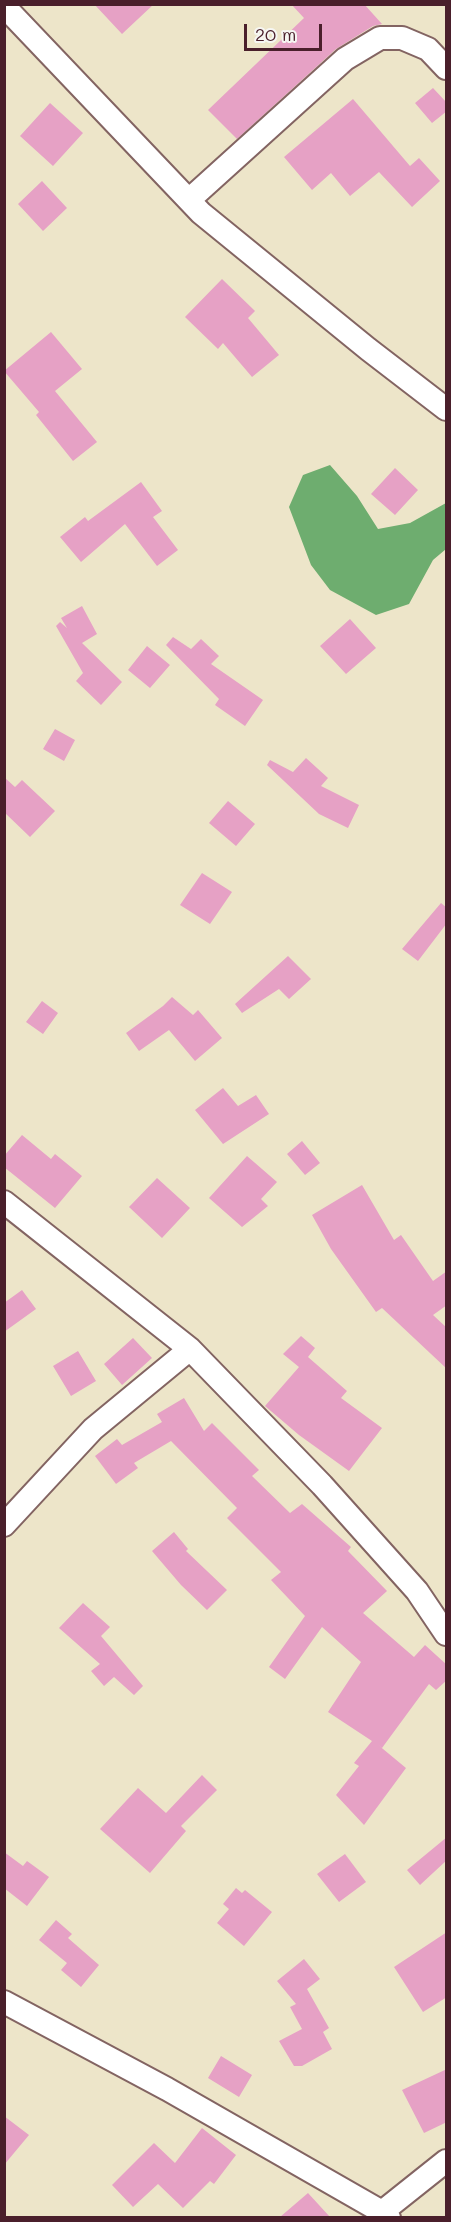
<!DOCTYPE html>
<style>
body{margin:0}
#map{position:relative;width:451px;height:2222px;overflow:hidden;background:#ede5c9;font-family:Mali,sans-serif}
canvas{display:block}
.frame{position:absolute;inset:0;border:6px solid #4a1f2b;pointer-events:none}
.scale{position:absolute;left:244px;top:24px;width:78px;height:27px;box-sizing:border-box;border:3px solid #4a1f2b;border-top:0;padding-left:8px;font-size:18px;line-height:21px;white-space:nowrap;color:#4a1f2b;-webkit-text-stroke:4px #f6f6f2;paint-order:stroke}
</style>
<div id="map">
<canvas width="451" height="2222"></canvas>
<div class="frame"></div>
<div class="scale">20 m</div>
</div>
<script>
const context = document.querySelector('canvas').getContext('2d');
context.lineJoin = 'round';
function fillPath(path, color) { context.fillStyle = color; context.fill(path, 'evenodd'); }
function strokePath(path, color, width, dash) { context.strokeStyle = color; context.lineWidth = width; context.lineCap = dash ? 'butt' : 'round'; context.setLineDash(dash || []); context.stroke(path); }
const forest = new Path2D(`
 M 330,465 L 357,496 L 378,529 L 410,523 L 446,503 L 446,549 L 433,560 L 409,604 L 376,615 L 330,590 L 311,565 L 289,507 L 303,475 Z`);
const building = new Path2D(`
 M 94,4 L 154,4 L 122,34 Z
 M 291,4 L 364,4 L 382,24 L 373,26 L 336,49 L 237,139 L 208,110 L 304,18 Z
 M 433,88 L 447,103 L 447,111 L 432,123 L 415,103 Z
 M 353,99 L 410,166 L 419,158 L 440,181 L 412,207 L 379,172 L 350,196 L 331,173 L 312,190 L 284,157 Z
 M 50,103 L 83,133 L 53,166 L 20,136 Z
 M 42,181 L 67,208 L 43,231 L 18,204 Z
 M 222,279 L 255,311 L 248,318 L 279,355 L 252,377 L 223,343 L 218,349 L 185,317 Z
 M 51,332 L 82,369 L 55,391 L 97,442 L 73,461 L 36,415 L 39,412 L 4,371 Z
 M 395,468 L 418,490 L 395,515 L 371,494 Z
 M 141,482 L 162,511 L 153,517 L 178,550 L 157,566 L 125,524 L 81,562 L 60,537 L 85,517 L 88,521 Z
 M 82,606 L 97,634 L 82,643 L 122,682 L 101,705 L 76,681 L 83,673 L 56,626 L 60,622 L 67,628 L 61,618 Z
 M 350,619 L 376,648 L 346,674 L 320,646 Z
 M 173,637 L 191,649 L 201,639 L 219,656 L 211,664 L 263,700 L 245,726 L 215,705 L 219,699 L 166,645 Z
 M 147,646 L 170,665 L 150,688 L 128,670 Z
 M 55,729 L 75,740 L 64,761 L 43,749 Z
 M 306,758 L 328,778 L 321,786 L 359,805 L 348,828 L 319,814 L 267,765 L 270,760 L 293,772 Z
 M 4,777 L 15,787 L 22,780 L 55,811 L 30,837 L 4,812 Z
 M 228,801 L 255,824 L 236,846 L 209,823 Z
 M 202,873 L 232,892 L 210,924 L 180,905 Z
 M 441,903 L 447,908 L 447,923 L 418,961 L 402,949 Z
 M 288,956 L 311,979 L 289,999 L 279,989 L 242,1013 L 235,1004 Z
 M 172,997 L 193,1015 L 198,1010 L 222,1038 L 195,1061 L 169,1030 L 139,1051 L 126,1033 L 163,1006 Z
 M 42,1001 L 58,1013 L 43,1034 L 26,1022 Z
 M 223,1088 L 238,1106 L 256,1095 L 269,1114 L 223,1144 L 195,1110 Z
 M 22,1135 L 51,1159 L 55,1154 L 82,1176 L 55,1208 L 4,1167 L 4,1156 Z
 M 302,1141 L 320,1163 L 305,1175 L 287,1154 Z
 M 247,1156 L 277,1182 L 261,1199 L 268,1206 L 242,1227 L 209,1198 Z
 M 157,1178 L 190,1208 L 162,1238 L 129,1207 Z
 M 362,1185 L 394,1240 L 401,1235 L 433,1281 L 447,1271 L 447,1305 L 433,1315 L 447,1328 L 447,1369 L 382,1308 L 376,1312 L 331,1249 L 312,1215 Z
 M 22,1290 L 36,1309 L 4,1332 L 4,1303 Z
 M 301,1336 L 315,1348 L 308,1357 L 347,1391 L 341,1398 L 382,1428 L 349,1471 L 299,1435 L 265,1406 L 299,1367 L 283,1354 Z
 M 133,1338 L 152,1358 L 122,1385 L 104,1364 Z
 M 78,1351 L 96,1381 L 71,1396 L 53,1366 Z
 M 184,1398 L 204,1431 L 212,1423 L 259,1470 L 252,1476 L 290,1513 L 302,1504 L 351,1547 L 348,1551 L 387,1591 L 363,1613 L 414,1657 L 425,1645 L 447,1665 L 447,1680 L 436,1690 L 429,1684 L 382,1748 L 377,1744 L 406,1768 L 364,1825 L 336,1795 L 359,1766 L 354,1763 L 372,1741 L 328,1712 L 361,1662 L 322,1627 L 285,1679 L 269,1667 L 305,1616 L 271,1580 L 281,1572 L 227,1518 L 237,1508 L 171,1441 L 134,1463 L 138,1468 L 116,1484 L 95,1456 L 117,1439 L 122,1445 L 162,1422 L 157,1414 Z
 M 174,1532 L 188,1549 L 186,1551 L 227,1590 L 207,1610 L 181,1585 L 152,1551 Z
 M 83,1603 L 110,1627 L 101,1636 L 143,1686 L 134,1695 L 114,1677 L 104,1686 L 91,1671 L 100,1664 L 59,1628 Z
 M 202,1775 L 217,1790 L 181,1826 L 186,1831 L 150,1873 L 100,1829 L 138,1788 L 166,1813 Z
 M 447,1837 L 447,1860 L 420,1885 L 407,1870 Z
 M 4,1852 L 23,1866 L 27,1861 L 49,1877 L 27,1906 L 4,1888 Z
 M 345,1854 L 366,1882 L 339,1902 L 317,1874 Z
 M 236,1888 L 242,1893 L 245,1890 L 272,1912 L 244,1946 L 217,1923 L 229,1909 L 223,1904 Z
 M 56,1920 L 72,1934 L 68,1938 L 99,1965 L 81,1987 L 61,1970 L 67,1963 L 39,1940 Z
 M 447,1932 L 447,1997 L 423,2012 L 394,1967 Z
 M 304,1959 L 320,1979 L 307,1989 L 329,2028 L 323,2032 L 332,2049 L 302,2066 L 294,2066 L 279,2041 L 302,2029 L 290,2007 L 296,2004 L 277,1981 Z
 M 221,2056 L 252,2075 L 239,2097 L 208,2078 Z
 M 447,2069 L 447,2122 L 424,2133 L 402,2090 Z
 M 4,2116 L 29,2135 L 4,2165 Z
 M 202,2128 L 236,2155 L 214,2184 L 210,2181 L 183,2208 L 158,2184 L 133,2207 L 112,2185 L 154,2143 L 175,2163 Z
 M 308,2193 L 330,2217 L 280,2217 Z`);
const street = new Path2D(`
 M 4,6 L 201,213 L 368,349 L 446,409
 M 189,200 L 345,59 L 380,38 L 402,38 L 428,49 L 446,68
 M 4,1202 L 190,1349 L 322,1485 L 417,1591 L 446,1634
 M 4,1525 L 93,1429 L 190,1349
 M 4,2002 L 167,2089 L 382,2212 L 389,2218
 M 382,2212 L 446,2161`);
fillPath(forest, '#6ead6f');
fillPath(building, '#e6a1c5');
strokePath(street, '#836462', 26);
strokePath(street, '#fff', 22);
</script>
